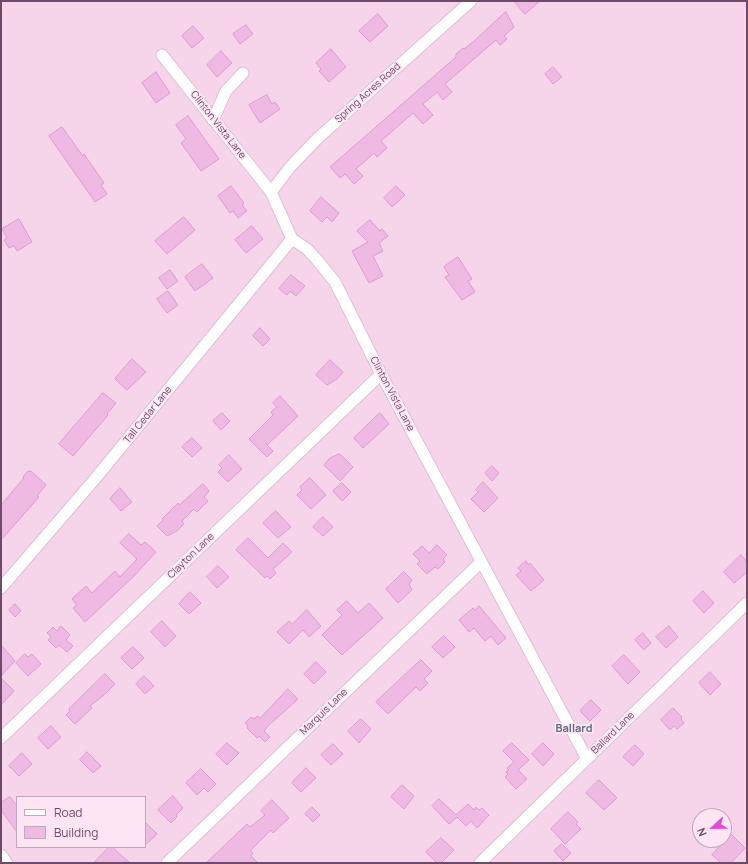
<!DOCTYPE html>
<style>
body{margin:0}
#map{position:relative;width:748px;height:864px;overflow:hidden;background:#fae0ef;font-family:Manrope,sans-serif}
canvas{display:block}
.frame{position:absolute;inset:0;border:2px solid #6f4969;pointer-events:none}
.legend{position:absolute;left:16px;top:796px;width:130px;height:52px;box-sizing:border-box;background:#fee5f3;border:1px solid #c5a7bc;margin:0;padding:5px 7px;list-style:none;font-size:12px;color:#6f4969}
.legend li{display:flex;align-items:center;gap:8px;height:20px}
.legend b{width:20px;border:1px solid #c5a7bc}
.north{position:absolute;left:692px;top:808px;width:40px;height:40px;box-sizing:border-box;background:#fee5f3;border:1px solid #c5a7bc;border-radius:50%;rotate:248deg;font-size:11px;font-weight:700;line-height:16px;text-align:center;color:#6f4969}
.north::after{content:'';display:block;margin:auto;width:14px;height:18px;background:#de4bd9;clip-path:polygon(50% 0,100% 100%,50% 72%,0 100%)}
</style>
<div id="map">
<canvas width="748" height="864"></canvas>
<div class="frame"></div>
<ul class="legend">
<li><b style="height:5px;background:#fff"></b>Road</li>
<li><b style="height:11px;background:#eeb9e3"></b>Building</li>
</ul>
<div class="north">N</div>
</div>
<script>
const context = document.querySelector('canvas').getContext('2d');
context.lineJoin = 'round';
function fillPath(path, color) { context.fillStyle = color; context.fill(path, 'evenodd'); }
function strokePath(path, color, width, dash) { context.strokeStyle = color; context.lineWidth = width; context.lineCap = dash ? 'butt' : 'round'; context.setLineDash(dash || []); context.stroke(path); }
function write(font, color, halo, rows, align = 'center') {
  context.font = font + ' Manrope,sans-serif'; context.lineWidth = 3.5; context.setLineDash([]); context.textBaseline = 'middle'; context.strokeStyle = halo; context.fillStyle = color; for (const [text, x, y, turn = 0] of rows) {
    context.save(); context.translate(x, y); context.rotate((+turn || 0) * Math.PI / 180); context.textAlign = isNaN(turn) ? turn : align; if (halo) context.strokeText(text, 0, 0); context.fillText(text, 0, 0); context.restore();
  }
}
const residential = new Path2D(`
 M 1,1 L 747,1 L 747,863 L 1,863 ZM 17,797 L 145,797 L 145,847 L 17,847 ZM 700,816 L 724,816 L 724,840 L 700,840 Z`);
const building = new Path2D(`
 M 514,1 L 540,1 L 525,14 Z
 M 506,12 L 514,27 L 504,36 L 507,39 L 500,45 L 496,40 L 445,84 L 452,92 L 443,100 L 437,92 L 423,104 L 433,115 L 423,124 L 413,113 L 381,141 L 387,148 L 377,157 L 374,153 L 356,169 L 363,176 L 354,184 L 345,174 L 340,178 L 330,167 L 456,57 L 456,54 L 463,48 L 464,49 L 474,41 Z
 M 378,14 L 388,26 L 370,42 L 359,31 Z
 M 246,25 L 253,34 L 240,44 L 233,34 Z
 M 193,26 L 204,38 L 192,48 L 182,36 Z
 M 331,49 L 346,67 L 329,82 L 319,71 L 321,69 L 316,63 Z
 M 221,51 L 232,63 L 217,77 L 207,65 Z
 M 553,67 L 562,77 L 553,84 L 545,74 Z
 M 156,72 L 170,93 L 156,103 L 142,83 Z
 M 267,95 L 272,104 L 275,102 L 280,109 L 260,123 L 249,105 Z
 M 188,116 L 219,159 L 201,171 L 181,143 L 186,139 L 176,125 Z
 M 62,127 L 83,156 L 84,154 L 104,183 L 101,185 L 107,194 L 95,202 L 49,136 Z
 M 231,186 L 244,203 L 242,205 L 247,211 L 238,218 L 233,211 L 230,213 L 218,196 Z
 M 396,186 L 405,195 L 392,207 L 384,198 Z
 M 321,197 L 339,213 L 332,222 L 327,217 L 322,222 L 310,211 Z
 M 184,217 L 195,230 L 167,254 L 155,241 Z
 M 19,219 L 32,242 L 17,251 L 14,246 L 9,248 L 4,240 L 7,238 L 2,229 Z
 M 370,220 L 380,231 L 382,229 L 388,236 L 379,243 L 383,251 L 373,256 L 383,276 L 369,283 L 352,251 L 368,242 L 357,231 Z
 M 252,226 L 263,239 L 246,253 L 235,240 Z
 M 458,257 L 472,279 L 468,281 L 475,292 L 462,300 L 445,277 L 449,275 L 444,267 Z
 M 202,264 L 213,278 L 195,291 L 185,277 Z
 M 170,270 L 178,281 L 167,289 L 159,278 Z
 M 291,275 L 305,286 L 296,296 L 290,291 L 287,295 L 279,289 Z
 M 168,291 L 178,305 L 167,313 L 157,299 Z
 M 260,328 L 270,339 L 263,346 L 253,336 Z
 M 132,359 L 146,372 L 127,390 L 115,379 Z
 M 330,360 L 343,372 L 337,379 L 327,385 L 316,375 Z
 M 103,393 L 116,403 L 107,414 L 108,415 L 73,456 L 59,444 Z
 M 280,396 L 298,416 L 267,445 L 265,443 L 273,451 L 267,457 L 249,439 L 273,415 L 271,412 L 277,407 L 273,403 Z
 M 222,413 L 230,421 L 221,430 L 213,421 Z
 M 380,413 L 389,424 L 363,448 L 354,438 Z
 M 192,438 L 202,448 L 192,457 L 182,447 Z
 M 340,454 L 353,467 L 340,481 L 324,465 L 330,458 Z
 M 229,455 L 242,469 L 228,482 L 218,472 L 222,468 L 219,465 Z
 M 492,466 L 499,473 L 492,481 L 485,473 Z
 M 31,471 L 46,485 L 37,496 L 39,497 L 1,540 L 1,505 L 24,478 L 23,477 L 27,472 Z
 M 310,478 L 326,495 L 311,509 L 297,495 L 302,490 L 300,487 Z
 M 483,482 L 498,498 L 484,512 L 471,499 L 478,492 L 476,490 Z
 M 342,483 L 351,492 L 342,501 L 333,491 Z
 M 203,484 L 209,491 L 204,497 L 208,501 L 197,512 L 194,509 L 182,521 L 184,524 L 177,531 L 167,536 L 157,526 L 163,520 L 162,519 L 178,503 L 179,505 Z
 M 120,488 L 132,502 L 121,511 L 110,499 Z
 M 276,511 L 291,527 L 278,538 L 263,523 Z
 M 323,517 L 333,527 L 323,536 L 313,527 Z
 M 129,534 L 141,545 L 145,542 L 156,552 L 135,575 L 85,622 L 73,608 L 77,605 L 72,599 L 86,586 L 92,593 L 115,571 L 120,577 L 137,559 L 120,543 Z
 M 248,538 L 268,558 L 283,543 L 292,552 L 273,569 L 276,573 L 270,579 L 267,576 L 265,578 L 236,550 Z
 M 437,545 L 447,555 L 443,559 L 445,562 L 438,569 L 435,567 L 427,574 L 417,564 L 420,561 L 413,554 L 422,546 L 429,553 Z
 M 741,555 L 747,562 L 747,572 L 734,583 L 724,572 Z
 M 526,561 L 528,565 L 530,563 L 544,580 L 531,591 L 516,575 L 521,571 L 518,568 Z
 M 218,566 L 229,577 L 217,588 L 207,577 Z
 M 404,572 L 412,580 L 409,584 L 412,590 L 398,603 L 386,589 Z
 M 703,591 L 714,603 L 704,613 L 693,601 Z
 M 190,592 L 201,603 L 189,614 L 179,604 Z
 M 347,601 L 358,613 L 369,603 L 383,618 L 342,655 L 322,635 L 342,615 L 337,610 Z
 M 15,604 L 21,611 L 15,617 L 9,610 Z
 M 479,606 L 506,638 L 498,645 L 491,636 L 485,641 L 474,628 L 469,632 L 459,620 L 473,608 L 475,610 Z
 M 307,610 L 321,626 L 309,637 L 303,630 L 289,644 L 277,632 L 289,621 L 292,624 Z
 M 162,621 L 176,636 L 165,647 L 151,632 Z
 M 61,626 L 70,635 L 66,640 L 73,646 L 67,652 L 59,645 L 56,648 L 48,640 L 51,637 L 47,633 L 53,627 L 57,631 Z
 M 669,626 L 678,637 L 666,648 L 656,637 Z
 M 643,633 L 651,643 L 644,650 L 635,640 Z
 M 444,636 L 455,647 L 443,658 L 432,647 Z
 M 1,645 L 15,661 L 1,676 Z
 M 133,647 L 144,658 L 132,669 L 121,658 Z
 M 25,654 L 28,657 L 32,654 L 41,664 L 28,676 L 16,663 Z
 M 624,655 L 640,672 L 628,684 L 612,666 Z
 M 421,660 L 432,671 L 424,679 L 428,683 L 420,691 L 416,687 L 388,714 L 376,702 Z
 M 316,662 L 326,672 L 314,684 L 304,674 Z
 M 710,672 L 721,684 L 710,695 L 699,683 Z
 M 105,674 L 115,684 L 104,695 L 90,706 L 92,708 L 75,724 L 66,715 L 70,711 L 69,709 Z
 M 144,676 L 154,686 L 145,694 L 136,684 Z
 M 1,678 L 14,691 L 1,705 Z
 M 288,689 L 298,699 L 268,726 L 264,731 L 270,737 L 265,742 L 259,736 L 257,738 L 247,728 L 248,726 L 245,723 L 251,717 L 254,719 L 257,716 L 260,718 Z
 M 591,700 L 601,710 L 590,721 L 580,711 Z
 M 673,708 L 682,717 L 681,719 L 684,723 L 677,729 L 674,726 L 670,730 L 661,720 Z
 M 361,719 L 371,729 L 359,743 L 348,731 Z
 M 51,726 L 61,737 L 48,749 L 38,738 Z
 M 227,743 L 239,753 L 227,765 L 216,754 Z
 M 512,743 L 529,760 L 518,770 L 527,779 L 516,789 L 505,777 L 508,774 L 506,772 L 509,770 L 507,768 L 514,762 L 503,751 Z
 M 543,743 L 554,754 L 543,766 L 532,754 Z
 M 333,744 L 343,754 L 331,765 L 321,755 Z
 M 635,745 L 644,754 L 633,766 L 623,757 Z
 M 87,752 L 101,766 L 93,773 L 80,760 Z
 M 22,753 L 32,764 L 19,776 L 9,766 Z
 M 306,768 L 316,778 L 301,792 L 292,783 Z
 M 201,769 L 216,784 L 208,792 L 204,788 L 197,795 L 186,783 Z
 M 599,780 L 617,798 L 604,810 L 586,793 Z
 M 402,785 L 414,796 L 404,809 L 391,797 Z
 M 173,796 L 183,808 L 176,815 L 177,817 L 171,823 L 158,810 Z
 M 10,797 L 17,806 L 17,832 L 1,810 L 1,803 Z
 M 439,799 L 456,815 L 468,804 L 474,810 L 476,807 L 479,810 L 482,808 L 489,815 L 477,828 L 471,821 L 466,826 L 457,817 L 449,824 L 432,806 Z
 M 272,800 L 289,818 L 273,833 L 271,830 L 250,851 L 253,853 L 251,856 L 258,863 L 206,863 L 247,824 L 250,827 L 265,815 L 261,811 Z
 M 312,807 L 320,815 L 313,822 L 305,814 Z
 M 568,812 L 578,822 L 576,824 L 581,829 L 565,844 L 551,829 Z
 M 145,822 L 157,834 L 145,845 Z
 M 731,834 L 745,848 L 731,863 L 721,863 L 712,855 Z
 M 441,838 L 454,850 L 441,863 L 437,863 L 426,852 Z
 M 562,844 L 571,853 L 563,861 L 554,851 Z
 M 109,847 L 112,847 L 130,863 L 94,863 Z`);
const minor = new Path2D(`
 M 162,55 L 271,192 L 292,239 L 307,249 L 318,261 L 335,282 L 381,374 L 587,759
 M 213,120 L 226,91 L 243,73
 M 271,192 L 291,166 L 318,138 L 471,1
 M 1,588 L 94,480 L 292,239
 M 1,738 L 381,374
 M 1,855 L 7,863
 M 167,863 L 481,562
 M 480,863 L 747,603`);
const streetNames = [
 ["Spring Acres Road",368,93,-42],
 ["Clinton Vista Lane",218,125,52],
 ["Clinton Vista Lane",392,394,62],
 ["Tall Cedar Lane",148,415,-51],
 ["Clayton Lane",191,556,-44],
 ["Marquis Lane",324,712,-44],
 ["Ballard Lane",613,733,-44]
];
const neighbourhoodNames = [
 ["Ballard",574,729]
];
fillPath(residential, '#f6d5ea');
fillPath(building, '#eeb9e3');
strokePath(building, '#e09ad2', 1);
strokePath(minor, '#dfbfd6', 13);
strokePath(minor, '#fff', 11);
write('10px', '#6f4969', '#fee5f3', streetNames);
write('bold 11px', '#586d7f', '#fee5f3', neighbourhoodNames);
</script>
